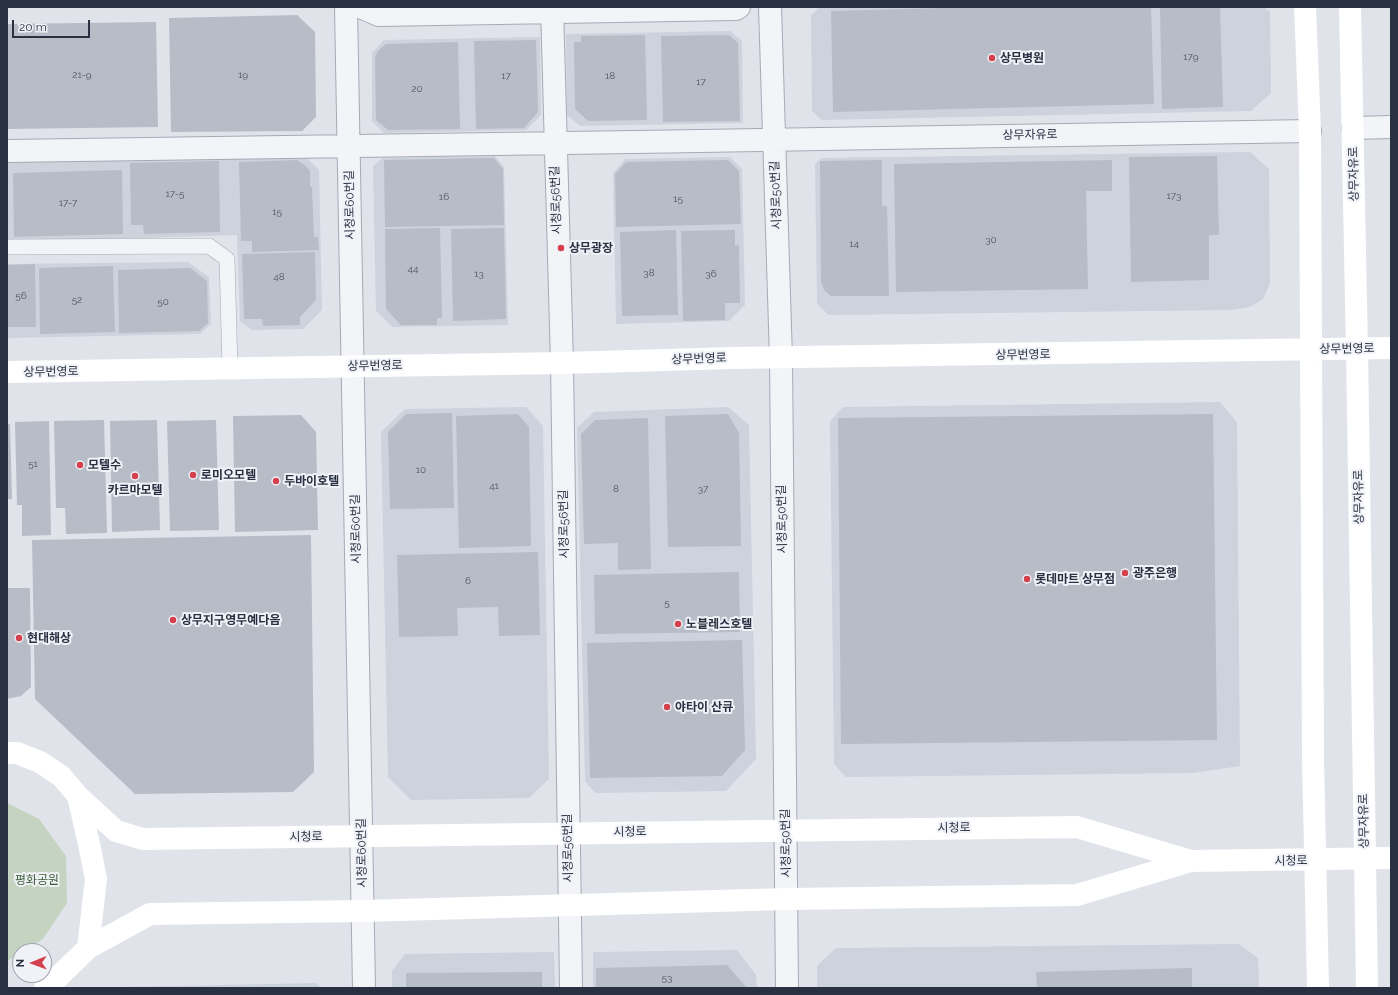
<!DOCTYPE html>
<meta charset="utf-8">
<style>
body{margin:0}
#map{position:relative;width:1398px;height:995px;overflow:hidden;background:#e0e3ea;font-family:Raleway,sans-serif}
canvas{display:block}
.frame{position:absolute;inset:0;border:8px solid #283042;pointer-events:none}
.north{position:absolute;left:12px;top:943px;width:40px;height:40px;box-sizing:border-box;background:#f0f2f7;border:1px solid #a0a4af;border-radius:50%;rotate:269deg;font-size:11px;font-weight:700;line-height:16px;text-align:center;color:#283042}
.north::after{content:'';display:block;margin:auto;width:14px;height:18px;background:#d4404d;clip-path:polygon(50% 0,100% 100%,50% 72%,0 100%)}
.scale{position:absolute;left:12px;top:20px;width:78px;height:18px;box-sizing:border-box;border:2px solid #283042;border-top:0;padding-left:5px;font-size:12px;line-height:14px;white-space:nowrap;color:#283042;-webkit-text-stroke:3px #f0f2f7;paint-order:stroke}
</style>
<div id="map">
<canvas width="1398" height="995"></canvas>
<div class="frame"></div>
<div class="north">N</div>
<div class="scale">20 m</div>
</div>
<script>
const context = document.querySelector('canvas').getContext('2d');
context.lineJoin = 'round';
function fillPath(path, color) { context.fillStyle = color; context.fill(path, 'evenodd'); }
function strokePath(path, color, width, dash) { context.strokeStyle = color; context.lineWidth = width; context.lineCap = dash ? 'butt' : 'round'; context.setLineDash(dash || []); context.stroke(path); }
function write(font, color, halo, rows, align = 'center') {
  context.font = font + ' Raleway,"Noto Sans KR",sans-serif'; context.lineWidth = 4; context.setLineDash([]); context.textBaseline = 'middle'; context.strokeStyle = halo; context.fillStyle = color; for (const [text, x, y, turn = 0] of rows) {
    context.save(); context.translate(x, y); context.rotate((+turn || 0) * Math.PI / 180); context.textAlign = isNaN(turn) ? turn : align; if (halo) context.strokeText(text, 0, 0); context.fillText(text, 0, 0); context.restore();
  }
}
const built = new Path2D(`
 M 820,7 L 1264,7 L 1270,12 L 1271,93 L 1251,111 L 822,120 L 812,111 L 811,15 Z
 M 730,31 L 742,41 L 743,123 L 580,126 L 567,115 L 566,34 Z
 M 540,37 L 541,115 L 526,130 L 384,133 L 372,121 L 372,53 L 384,40 Z
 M 1250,152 L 1269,169 L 1270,283 L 1263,299 L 1250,307 L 1230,310 L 829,315 L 817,304 L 815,164 L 821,158 Z
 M 304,155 L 319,170 L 322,310 L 303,329 L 252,330 L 240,321 L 237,235 L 7,242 L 7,161 Z
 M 495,156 L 504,167 L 508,325 L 392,327 L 376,311 L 373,166 L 383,158 Z
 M 730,157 L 742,169 L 745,305 L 729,321 L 616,324 L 613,173 L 625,159 Z
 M 188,262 L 209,277 L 211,324 L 200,334 L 7,338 L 7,264 Z
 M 1220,402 L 1237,422 L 1240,766 L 1193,773 L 846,777 L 834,764 L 830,421 L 843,407 Z
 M 526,407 L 543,426 L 549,779 L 529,798 L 411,800 L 388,777 L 381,432 L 405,409 Z
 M 728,407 L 749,425 L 756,759 L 726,791 L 595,793 L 585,781 L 577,428 L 594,412 Z
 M 1239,944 L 1258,958 L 1259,988 L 817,988 L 817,966 L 836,948 Z
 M 737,950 L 756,975 L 757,988 L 593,988 L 593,952 Z
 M 554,952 L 555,988 L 392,988 L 392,971 L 405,954 Z
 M 317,983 L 322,988 L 120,988 L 121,987 Z`);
const green = new Path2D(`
 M 7,803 L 39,819 L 66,856 L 67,903 L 43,939 L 24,951 L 20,951 L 20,953 L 7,961 Z`);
const building = new Path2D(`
 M 981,7 L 1151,7 L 1154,104 L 833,112 L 831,11 Z
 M 1160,7 L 1220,7 L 1223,107 L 1162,109 Z
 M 297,15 L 315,32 L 316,117 L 302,131 L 171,132 L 169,18 Z
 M 156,22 L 158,127 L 7,129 L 7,24 Z
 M 645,35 L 647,120 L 588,121 L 575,109 L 574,42 L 581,42 L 581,36 Z
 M 729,35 L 738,43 L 740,121 L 663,122 L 661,36 Z
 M 536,40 L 538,112 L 524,128 L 476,129 L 474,41 Z
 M 458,42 L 460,129 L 388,130 L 376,120 L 375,57 L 378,51 L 386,44 Z
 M 1217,156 L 1219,235 L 1209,235 L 1209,280 L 1131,282 L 1129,157 Z
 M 494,158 L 503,169 L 504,225 L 385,227 L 384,160 Z
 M 297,160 L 306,166 L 310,171 L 310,187 L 312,187 L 314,237 L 318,237 L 319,250 L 252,252 L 252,241 L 241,241 L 239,162 Z
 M 728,160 L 739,171 L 741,224 L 616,227 L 615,174 L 626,162 Z
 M 882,160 L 882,206 L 887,206 L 889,296 L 831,296 L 824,290 L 821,282 L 820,161 Z
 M 1112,160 L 1112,191 L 1086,191 L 1088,289 L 896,292 L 894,164 Z
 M 219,161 L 220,232 L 144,234 L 143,225 L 131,225 L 130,163 Z
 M 122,170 L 123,234 L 14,237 L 13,173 Z
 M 440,228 L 442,318 L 437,318 L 437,325 L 401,325 L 386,309 L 385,229 Z
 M 504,228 L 506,319 L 453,321 L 451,229 Z
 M 676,230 L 678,315 L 622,316 L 620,232 Z
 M 735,230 L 735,246 L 739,245 L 740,303 L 725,303 L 725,320 L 683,321 L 681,231 Z
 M 315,252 L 316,300 L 300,317 L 300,325 L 263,326 L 262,319 L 244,319 L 242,254 Z
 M 35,264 L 36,327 L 7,327 L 7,265 Z
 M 113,266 L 115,332 L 40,334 L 39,268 Z
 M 190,268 L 207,281 L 208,323 L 199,331 L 119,333 L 118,270 Z
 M 452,413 L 454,508 L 390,509 L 388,432 L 406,414 Z
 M 518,414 L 529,427 L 531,546 L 459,548 L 456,416 Z
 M 728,414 L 739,433 L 741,546 L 668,547 L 665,416 Z
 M 1213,414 L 1217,740 L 841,744 L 838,418 Z
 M 301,415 L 316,432 L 318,530 L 235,532 L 233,416 Z
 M 648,418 L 651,569 L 618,570 L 618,543 L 584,544 L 581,434 L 595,420 Z
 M 104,420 L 107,533 L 66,534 L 65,508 L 56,508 L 54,421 Z
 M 157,420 L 160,530 L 112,532 L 110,421 Z
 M 216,420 L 219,530 L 170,531 L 167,421 Z
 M 49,421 L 51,535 L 22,536 L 22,505 L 17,505 L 15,422 Z
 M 7,424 L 10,424 L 12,499 L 7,499 Z
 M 311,535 L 314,772 L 293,792 L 135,794 L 35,699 L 32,540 Z
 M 538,552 L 540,635 L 499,636 L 498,607 L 457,608 L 458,636 L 399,637 L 397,555 Z
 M 739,572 L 740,632 L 595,634 L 594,575 Z
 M 7,588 L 30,588 L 31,687 L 21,696 L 7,699 Z
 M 742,640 L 745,750 L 722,776 L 590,778 L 587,643 Z
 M 727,965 L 747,988 L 596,988 L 596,968 Z
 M 1192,968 L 1192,988 L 1037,988 L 1036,972 Z
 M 542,972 L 542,988 L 406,988 L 406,973 Z`);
const lane = new Path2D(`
 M 7,247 L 209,246 L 227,259 L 230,369`);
const street = new Path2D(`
 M 346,7 L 364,988
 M 360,7 L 379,15 L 736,9 L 739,7
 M 552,7 L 562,363 L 571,988
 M 770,7 L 781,359 L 787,988
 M 1353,128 L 1391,127
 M 7,151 C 441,147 876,137 1310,131`);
const secondary = new Path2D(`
 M 1305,7 L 1310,131 L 1313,759 L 1318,988
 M 1350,7 L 1357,350 L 1367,988
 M 7,372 L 562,363 L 733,358 L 1391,348
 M 7,753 L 17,753 L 40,762 L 61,776 L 78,796 L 89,844 L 96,879 L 88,948 L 49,986 L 45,988
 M 78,796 L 116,831 L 143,839 L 1077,827 L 1191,861
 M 88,948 L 150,914 L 363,911 L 787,899 L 1077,895 L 1191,861 L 1391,858`);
const markers = [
 [992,58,4,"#d4404d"],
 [561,248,4,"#d4404d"],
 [80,465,4,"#d4404d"],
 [193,475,4,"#d4404d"],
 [135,476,4,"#d4404d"],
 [276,481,4,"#d4404d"],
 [1125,573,4,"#d4404d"],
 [1027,579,4,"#d4404d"],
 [173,620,4,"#d4404d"],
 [678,624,4,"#d4404d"],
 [19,638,4,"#d4404d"],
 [667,707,4,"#d4404d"]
];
const numberNames = [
 ["179",1191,57],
 ["21-9",82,75],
 ["19",243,75],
 ["17",506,76],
 ["18",610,76],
 ["17",701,82],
 ["20",417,89],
 ["17-5",175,194],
 ["173",1174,196],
 ["16",444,197],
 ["15",678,199],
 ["17-7",68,203],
 ["15",277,212],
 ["30",991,240],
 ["14",854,244],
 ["44",413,269],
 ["38",649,273],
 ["13",479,274],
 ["36",711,274],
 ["48",279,277],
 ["56",21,296],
 ["52",77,300],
 ["50",163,302],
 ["51",33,464],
 ["10",421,470],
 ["41",494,486],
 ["8",616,489],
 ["37",703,489],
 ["6",468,581],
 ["5",667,603],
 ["53",667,978]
];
const poiNames = [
 ["상무병원",1000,58],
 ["상무광장",569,248],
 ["모텔수",88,465],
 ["로미오모텔",201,475],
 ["두바이호텔",284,481],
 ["카르마모텔",135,490,"center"],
 ["광주은행",1133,573],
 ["롯데마트 상무점",1035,579],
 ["상무지구영무예다음",181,620],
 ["노블레스호텔",686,624],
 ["현대해상",27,638],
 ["야타이 산큐",675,707]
];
const streetNames = [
 ["상무자유로",1030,135,-1],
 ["상무자유로",1354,174,-91],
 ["시청로50번길",776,195,-92],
 ["시청로56번길",556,200,-92],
 ["시청로60번길",350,205,-91],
 ["상무번영로",1347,349,-1],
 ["상무번영로",1023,355,-1],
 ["상무번영로",699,359,-2],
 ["상무번영로",375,366,-1],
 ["상무번영로",51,372,-1],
 ["상무자유로",1359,497,-91],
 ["시청로50번길",782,519,-91],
 ["시청로56번길",564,524,-91],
 ["시청로60번길",356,529,-91],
 ["상무자유로",1364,821,-91],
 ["시청로",954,828,-1],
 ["시청로",630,832,-1],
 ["시청로",306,837,-1],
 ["시청로50번길",786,843,-91],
 ["시청로56번길",568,848,-91],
 ["시청로60번길",362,853,-91],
 ["시청로",1291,861,-1]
];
const parkNames = [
 ["평화공원",37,880]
];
fillPath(built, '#ced2dc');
fillPath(green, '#c4d4c1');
fillPath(building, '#b7bcc7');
strokePath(lane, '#a5aab4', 16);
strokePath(street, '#a5aab4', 24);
strokePath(lane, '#f3f4f8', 15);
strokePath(street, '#f3f4f8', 22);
strokePath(secondary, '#fff', 22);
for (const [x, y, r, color] of markers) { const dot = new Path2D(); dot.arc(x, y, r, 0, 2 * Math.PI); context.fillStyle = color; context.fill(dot); strokePath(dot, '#f0f2f7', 1.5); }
write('10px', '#4c5363', null, numberNames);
write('bold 12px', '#283042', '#f0f2f7', poiNames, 'left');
write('12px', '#283042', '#f0f2f7', streetNames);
write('12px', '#3a5e35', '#f0f2f7', parkNames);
</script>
